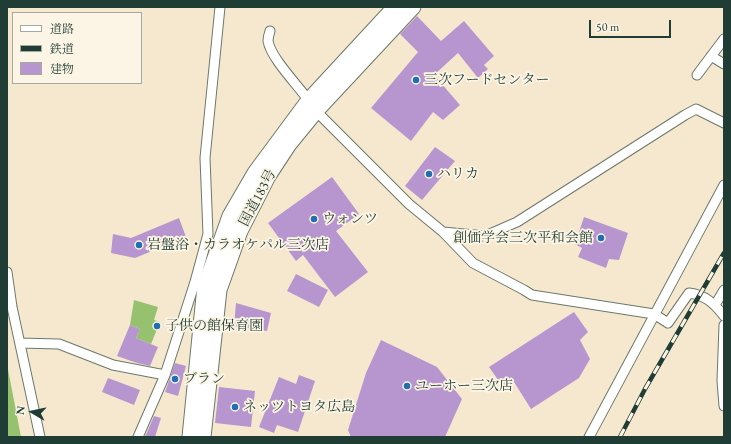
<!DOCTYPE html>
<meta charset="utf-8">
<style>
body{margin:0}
#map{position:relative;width:731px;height:444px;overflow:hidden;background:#f6e8cf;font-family:"EB Garamond","Noto Serif JP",serif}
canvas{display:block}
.frame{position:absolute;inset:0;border:8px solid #1f3d34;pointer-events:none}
.legend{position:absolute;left:12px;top:12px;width:130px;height:72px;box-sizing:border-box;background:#fcf5e5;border:1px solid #a4ab9e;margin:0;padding:5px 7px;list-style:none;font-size:12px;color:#1f3d34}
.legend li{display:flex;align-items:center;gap:8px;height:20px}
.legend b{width:20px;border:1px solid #a4ab9e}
.north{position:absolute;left:12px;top:392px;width:40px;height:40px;-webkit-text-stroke:3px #fcf5e5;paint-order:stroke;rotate:279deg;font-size:11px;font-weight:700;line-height:16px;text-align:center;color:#1f3d34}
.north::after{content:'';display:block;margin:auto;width:14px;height:18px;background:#1f3d34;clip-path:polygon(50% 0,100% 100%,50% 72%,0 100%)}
.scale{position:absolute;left:589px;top:20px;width:82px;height:18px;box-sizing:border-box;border:2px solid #1f3d34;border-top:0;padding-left:5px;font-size:12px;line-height:14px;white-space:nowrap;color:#1f3d34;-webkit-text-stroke:3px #fcf5e5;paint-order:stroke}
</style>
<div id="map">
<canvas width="731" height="444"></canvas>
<div class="frame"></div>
<ul class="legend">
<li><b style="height:5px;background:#fff"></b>道路</li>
<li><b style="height:5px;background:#1f3d34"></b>鉄道</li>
<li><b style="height:11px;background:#b796cf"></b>建物</li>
</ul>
<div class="north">N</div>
<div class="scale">50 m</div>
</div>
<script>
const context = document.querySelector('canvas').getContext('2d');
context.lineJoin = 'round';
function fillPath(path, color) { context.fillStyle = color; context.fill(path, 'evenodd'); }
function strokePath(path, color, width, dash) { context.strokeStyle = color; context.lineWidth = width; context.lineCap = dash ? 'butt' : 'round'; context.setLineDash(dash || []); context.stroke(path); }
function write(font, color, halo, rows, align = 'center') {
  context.font = font + ' "EB Garamond","Noto Serif JP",serif'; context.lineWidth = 3.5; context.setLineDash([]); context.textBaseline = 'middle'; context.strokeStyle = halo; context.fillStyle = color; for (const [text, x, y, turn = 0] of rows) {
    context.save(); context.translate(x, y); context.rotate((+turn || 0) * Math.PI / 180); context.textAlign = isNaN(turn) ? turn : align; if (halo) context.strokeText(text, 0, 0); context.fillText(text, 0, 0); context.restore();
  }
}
const green = new Path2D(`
 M 134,300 L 158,307 L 154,320 L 160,322 L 151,344 L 136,338 L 140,329 L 130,325 Z
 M 7,364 L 21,437 L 7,437 Z`);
const building = new Path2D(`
 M 417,16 L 441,41 L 464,21 L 494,56 L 484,65 L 488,69 L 478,78 L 458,53 L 434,75 L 460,105 L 443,120 L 433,112 L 411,141 L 371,108 L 418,52 L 400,34 Z
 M 435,147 L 455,161 L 422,200 L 405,186 Z
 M 332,177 L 359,214 L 336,231 L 368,272 L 335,297 L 303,255 L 296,261 L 268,223 Z
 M 584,217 L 628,233 L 619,260 L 609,259 L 606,268 L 578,257 L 582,248 L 575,244 Z
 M 179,218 L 186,237 L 135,258 L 111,253 L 113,234 L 131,238 Z
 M 296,274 L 328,290 L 319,307 L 287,291 Z
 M 236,303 L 271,313 L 267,331 L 234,326 Z
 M 574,312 L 588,332 L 580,340 L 590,359 L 579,378 L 531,409 L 514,382 L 503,387 L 489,367 Z
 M 130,325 L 140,329 L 136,338 L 158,347 L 150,366 L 137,363 L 117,356 Z
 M 381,340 L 437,367 L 462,399 L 445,437 L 351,437 L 348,430 L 366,373 Z
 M 175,363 L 186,366 L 178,396 L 165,392 Z
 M 299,375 L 315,381 L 298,432 L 277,425 L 274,433 L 259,427 L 279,377 L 296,384 Z
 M 108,378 L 140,390 L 134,405 L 102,392 Z
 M 219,387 L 255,391 L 251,427 L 215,423 Z
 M 154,416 L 161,418 L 155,437 L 145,437 Z`);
const minor = new Path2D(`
 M 270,31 C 269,34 268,38 268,41 C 271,60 305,92 316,111 L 409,204 L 443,232 L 473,263 L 524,290 L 532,295 L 654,314 L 668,323 L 689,293 C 705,295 714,303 724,316
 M 711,56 L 724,64
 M 697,75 L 724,39
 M 443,232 L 485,236 L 517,222 L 685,115 L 696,109 L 724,123
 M 7,272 L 12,307 L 40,437
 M 715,305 L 724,290
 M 724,325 L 722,381 L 724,406
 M 20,343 L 59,344 L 113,365 L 165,375
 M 138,437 L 165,375 L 195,282 L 208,234 L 205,158 L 220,7
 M 589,437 L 724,185`);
const trunk = new Path2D(`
 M 190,437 L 205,286 L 230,216 L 255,173 L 309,100 L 395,7
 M 203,437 L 219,290 L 240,231 L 268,176 L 289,144 L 316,111 L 413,7`);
const rail = new Path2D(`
 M 620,437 L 645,389 L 724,253`);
const markers = [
 [416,80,4,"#1f6fb2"],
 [429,174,4,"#1f6fb2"],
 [314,219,4,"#1f6fb2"],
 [601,238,4,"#1f6fb2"],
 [139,245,4,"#1f6fb2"],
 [157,326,4,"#1f6fb2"],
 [175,379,4,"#1f6fb2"],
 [407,386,4,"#1f6fb2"],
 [235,407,4,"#1f6fb2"]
];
const poiNames = [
 ["三次フードセンター",424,80],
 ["ハリカ",437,174],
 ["ウォンツ",322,219],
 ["創価学会三次平和会館",593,238,"right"],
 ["岩盤浴・カラオケパル三次店",147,245],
 ["子供の館保育園",165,326],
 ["ブラン",183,379],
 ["ユーホー三次店",415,386],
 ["ネッツトヨタ広島",243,407]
];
const streetNames = [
 ["国道183号",258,198,-62]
];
fillPath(green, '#96c16e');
fillPath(building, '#b796cf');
strokePath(minor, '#6a796a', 11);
strokePath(trunk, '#6a796a', 17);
strokePath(minor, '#fff', 9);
strokePath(trunk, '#fff', 15);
strokePath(rail, '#1f3d34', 4.5);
strokePath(rail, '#fcf5e5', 3, [9]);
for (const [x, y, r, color] of markers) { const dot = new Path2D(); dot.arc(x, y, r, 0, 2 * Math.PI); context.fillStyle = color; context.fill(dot); strokePath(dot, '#fcf5e5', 1.5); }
write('14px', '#1f3d34', '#fcf5e5', poiNames, 'left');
write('14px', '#1f3d34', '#fcf5e5', streetNames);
</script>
